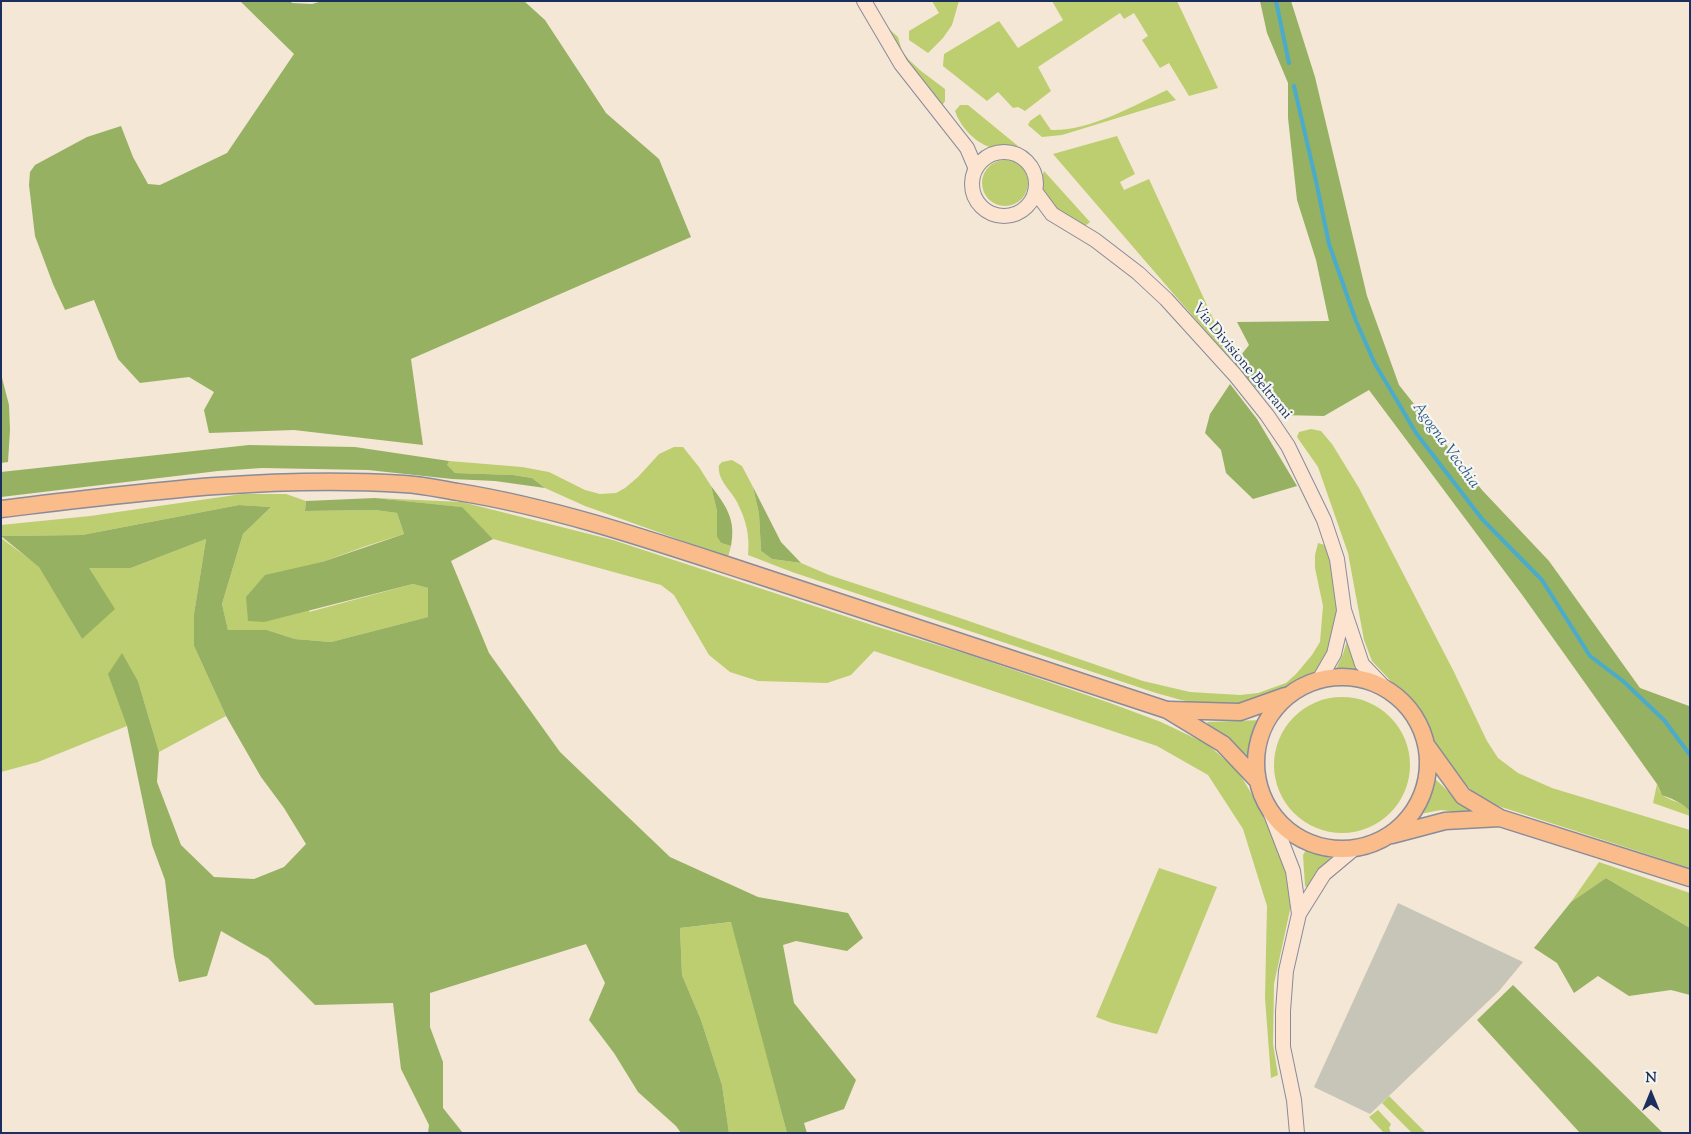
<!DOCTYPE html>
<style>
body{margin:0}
#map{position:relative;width:1691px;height:1134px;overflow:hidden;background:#f4e7d6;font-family:"Sorts Mill Goudy",serif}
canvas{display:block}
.frame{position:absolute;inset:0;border:2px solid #1b2f5e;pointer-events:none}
.north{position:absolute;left:1626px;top:1069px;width:50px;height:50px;-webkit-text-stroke:4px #f6f6f2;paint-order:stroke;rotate:0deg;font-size:14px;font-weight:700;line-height:20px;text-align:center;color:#1b2f5e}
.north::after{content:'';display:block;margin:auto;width:18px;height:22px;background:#1b2f5e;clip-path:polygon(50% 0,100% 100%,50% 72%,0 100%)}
</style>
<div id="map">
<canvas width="1691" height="1134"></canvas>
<div class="frame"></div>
<div class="north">N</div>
</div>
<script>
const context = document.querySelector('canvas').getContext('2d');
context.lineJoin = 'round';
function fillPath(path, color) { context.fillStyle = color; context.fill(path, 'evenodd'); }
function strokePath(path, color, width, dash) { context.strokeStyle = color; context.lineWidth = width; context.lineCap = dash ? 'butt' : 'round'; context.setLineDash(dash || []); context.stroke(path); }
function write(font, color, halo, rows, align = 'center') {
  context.font = font + ' "Sorts Mill Goudy",serif'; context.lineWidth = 4.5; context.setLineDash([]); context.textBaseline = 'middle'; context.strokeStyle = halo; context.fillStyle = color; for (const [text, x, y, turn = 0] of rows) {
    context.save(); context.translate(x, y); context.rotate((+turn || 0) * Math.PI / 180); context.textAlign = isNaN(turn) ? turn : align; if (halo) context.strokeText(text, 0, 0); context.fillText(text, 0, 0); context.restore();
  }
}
const industrial = new Path2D(`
 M 1398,903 L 1523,962 L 1499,991 L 1370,1114 L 1314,1087 Z`);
const green = new Path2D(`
 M 932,1 L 959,1 L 952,25 L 943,38 L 928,53 L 909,40 L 909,31 L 939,13 Z
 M 1052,1 L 1177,1 L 1218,88 L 1189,96 L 1169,63 L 1160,68 L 1142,40 L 1148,36 L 1134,13 L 1124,19 L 1120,13 L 1038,67 L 1051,91 L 1025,111 L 1018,107 L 1013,108 L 998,92 L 987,101 L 943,66 L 944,54 L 999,21 L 1018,48 L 1063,20 Z
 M 882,23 L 898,37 L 902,51 L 909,60 L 921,71 L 945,89 L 945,101 L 942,106 L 913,73 Z
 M 1167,90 L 1176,100 L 1062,135 L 1042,137 L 1028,125 L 1030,121 L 1040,114 L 1051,130 C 1090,131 1133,106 1167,90 Z
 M 960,105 L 968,105 L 1018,146 C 1010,146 998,148 990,147 C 974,142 960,126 955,111 Z
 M 1117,136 L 1135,174 L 1120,182 L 1124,190 L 1149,179 L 1234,364 L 1053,154 Z
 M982 183a23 23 0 1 1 46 0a23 23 0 1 1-46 0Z
 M 1044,171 L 1090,222 L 1084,227 C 1069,217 1040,206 1041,183 C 1041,179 1043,175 1044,171 Z
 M 1311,429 L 1321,431 L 1332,444 L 1359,488 L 1454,672 L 1487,741 L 1498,758 L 1518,773 L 1552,788 L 1690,830 L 1690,868 L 1495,805 L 1472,791 L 1452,769 L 1437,750 L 1420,712 L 1372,661 L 1364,640 L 1348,553 L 1318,467 L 1297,437 L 1299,432 Z
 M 674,447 L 683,447 L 699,467 L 711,486 L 717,511 L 717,537 L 721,543 L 731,546 L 728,557 L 585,506 L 545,488 L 532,478 L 513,475 L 455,473 L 446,465 L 449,461 L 522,467 L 549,472 L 585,490 L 600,494 L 616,493 L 625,488 L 638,477 L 659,454 Z
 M 732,460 L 742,466 L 753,487 L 759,514 L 761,551 L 772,559 L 801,563 L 829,575 L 957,617 L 1143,681 L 1190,692 L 1240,695 L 1258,693 L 1286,683 L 1296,674 L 1312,655 L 1320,642 L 1323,606 L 1315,568 L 1315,555 L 1318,543 L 1325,545 C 1330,562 1339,591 1337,608 C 1336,622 1328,656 1320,666 C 1296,694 1244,708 1208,705 C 1190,703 1170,697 1153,692 L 792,572 L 748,555 C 750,535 746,520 737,502 C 730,489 717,480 719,465 L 722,462 Z
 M 242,494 L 286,494 L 306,501 L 305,511 L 375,510 L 397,513 L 404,534 L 366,546 L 322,562 L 309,612 L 413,584 L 428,588 L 428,617 L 331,642 L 295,639 L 267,630 L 228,630 L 222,604 L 243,534 L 271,507 L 239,505 L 82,535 L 1,536 L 1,525 L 90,516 Z
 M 375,498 L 462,502 L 613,540 L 875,626 L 970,655 L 1110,703 L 1161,722 L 1207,744 L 1238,771 L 1267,820 L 1282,851 L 1293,896 L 1274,984 L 1273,1044 L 1278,1075 L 1271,1078 L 1265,998 L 1267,906 L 1243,829 L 1208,775 L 1157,746 L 874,651 L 851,675 L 827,683 L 758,681 L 730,672 L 709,655 L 674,595 L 661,585 L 493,539 L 461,507 Z
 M 1,538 L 39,566 L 82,639 L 89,568 L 131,568 L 206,539 L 194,614 L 194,646 L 226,716 L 159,752 L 138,681 L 122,654 L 127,726 L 38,762 L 1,772 Z
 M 1347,641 L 1360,675 L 1333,675 L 1343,654 Z
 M1274 765a68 68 0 1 1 136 0a68 68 0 1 1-136 0Z
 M 1262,720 L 1252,746 L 1250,759 L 1226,737 L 1208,725 L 1207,722 Z
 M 1432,776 L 1454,797 L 1476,812 L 1472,814 L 1441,810 L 1420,814 L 1426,803 Z
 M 1657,784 C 1658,787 1660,793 1663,795 C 1671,803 1690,801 1690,816 L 1653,803 Z
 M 1306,850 L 1331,858 L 1316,873 L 1308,888 L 1305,886 L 1303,855 Z
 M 1599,862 L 1690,893 L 1690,928 L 1606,878 L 1571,902 Z
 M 1159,868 L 1217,887 L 1157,1034 L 1112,1023 L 1096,1017 Z
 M 732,922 L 787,1133 L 729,1133 L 722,1085 L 701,1020 L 682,975 L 680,928 Z
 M 1389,1096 L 1426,1133 L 1412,1133 L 1382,1103 Z
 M 1378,1110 L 1391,1124 L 1389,1128 L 1391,1133 L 1384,1133 L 1369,1117 Z`);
const forest = new Path2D(`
 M 240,1 L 290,1 L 292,3 L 312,4 L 322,1 L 524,1 L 545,20 L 606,113 L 659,159 L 691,237 L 411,359 L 423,445 L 294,430 L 209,433 L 204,410 L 214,392 L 189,377 L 140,383 L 118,359 L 94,300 L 65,310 L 53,284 L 35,236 L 29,185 L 30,172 L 35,165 L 87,137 L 121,126 L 133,157 L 148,184 L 160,185 L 227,153 L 294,54 Z
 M 1260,1 L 1291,1 L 1315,77 L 1367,296 L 1399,385 L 1482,490 L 1549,561 L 1640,688 L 1689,706 L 1690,812 C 1684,803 1672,799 1662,795 L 1657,784 L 1523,596 L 1369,390 L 1324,416 L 1281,415 L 1234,364 L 1249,345 L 1237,322 L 1329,321 L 1316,260 L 1297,200 L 1288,118 L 1288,83 L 1267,33 Z
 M 1,374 L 9,405 L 10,430 L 8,462 L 1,463 Z
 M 1230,384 L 1257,419 L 1297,486 L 1253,499 L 1226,473 L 1221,450 L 1205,433 L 1210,414 Z
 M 249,445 L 355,447 L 449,461 L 447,465 L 455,473 L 513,475 L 532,478 L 545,488 L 495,481 L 452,479 L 368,470 L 262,468 L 218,471 L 1,497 L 1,472 Z
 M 711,486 C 727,507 736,520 731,546 L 721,543 L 717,537 L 717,511 Z
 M 753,487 L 781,542 L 801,563 L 772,559 L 761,551 L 759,514 Z
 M 375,498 L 462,507 L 493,539 L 451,561 L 489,653 L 560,752 L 670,857 L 758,897 L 848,913 L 863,938 L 847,951 L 796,941 L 783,945 L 794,1003 L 856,1080 L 844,1109 L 804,1123 L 807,1133 L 787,1133 L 731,922 L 680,928 L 682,975 L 701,1020 L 722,1085 L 729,1133 L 681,1133 L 676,1126 L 638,1092 L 614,1053 L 589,1020 L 605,983 L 586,944 L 430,993 L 430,1027 L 443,1062 L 443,1108 L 463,1133 L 428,1133 L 429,1125 L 401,1069 L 393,1003 L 315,1005 L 268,958 L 221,931 L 207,976 L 179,982 L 174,957 L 165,880 L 152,845 L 127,726 L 108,674 L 122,653 L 138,681 L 159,752 L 157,782 L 181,845 L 214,877 L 254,879 L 284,867 L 306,844 L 284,808 L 261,777 L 226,716 L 194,646 L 194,614 L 206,539 L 131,568 L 89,568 L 115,609 L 82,639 L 39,567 L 1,536 L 82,535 L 239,505 L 271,507 L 243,534 L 222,604 L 228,630 L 267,630 L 295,639 L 331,642 L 428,617 L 428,588 L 413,584 L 264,622 L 248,621 L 246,597 L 265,575 L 322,562 L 404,534 L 397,513 L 375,510 L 305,511 L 306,501 Z
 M 1606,878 L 1690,928 L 1690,995 L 1671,990 L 1629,996 L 1598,976 L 1574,993 L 1557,963 L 1534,948 L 1571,902 Z
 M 1513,985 L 1663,1133 L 1580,1133 L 1477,1020 Z`);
const stream = new Path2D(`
 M 1276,1 L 1289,63
 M 1294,86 L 1316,181 L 1329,244 L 1356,321 L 1375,364 L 1396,399 L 1416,433 L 1482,519 L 1542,580 L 1590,656 L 1623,681 L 1664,720 L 1690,755`);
const secondary = new Path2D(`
 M 864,1 L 901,64 L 967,148 L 976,169
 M972 184a32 32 0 1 1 64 0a32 32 0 1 1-64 0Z
 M 1035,191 L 1052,214 L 1095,240 L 1138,273 L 1166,299 L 1235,375 L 1267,415 L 1288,446 L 1324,520 L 1337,559 L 1344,610 L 1362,664 L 1387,690
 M 1319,680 L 1334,654 L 1344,611
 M 1269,809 L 1293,871 L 1299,914
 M 1297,1133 L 1294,1100 L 1283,1047 L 1283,1011 L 1286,971 L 1299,914 L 1324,874 L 1355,848`);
const primary = new Path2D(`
 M 1,509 C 135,493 269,475 404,484 C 422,485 440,489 458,492 C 557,508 653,541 748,572 C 888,618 1027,664 1167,710 L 1223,744 L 1257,780
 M1256 763a86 86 0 1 1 172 0a86 86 0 1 1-172 0Z
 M 1169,710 L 1240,712 L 1285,696
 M 1427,746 L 1463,796 L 1500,818 L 1690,878
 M 1392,835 L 1445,821 L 1500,818`);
const streetNames = [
 ["Via Divisione Beltrami",1241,362,50]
];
const waterNames = [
 ["Agogna Vecchia",1445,446,54]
];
fillPath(industrial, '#c6c5b8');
fillPath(green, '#bdce70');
fillPath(forest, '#96b162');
strokePath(stream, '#4babca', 4);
strokePath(secondary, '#888b9a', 16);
strokePath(primary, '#888b9a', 19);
strokePath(secondary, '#fde4d0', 14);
strokePath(primary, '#f9bc8a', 16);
write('15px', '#1b2f5e', '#f6f6f2', streetNames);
write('italic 16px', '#2c5a84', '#f6f6f2', waterNames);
</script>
